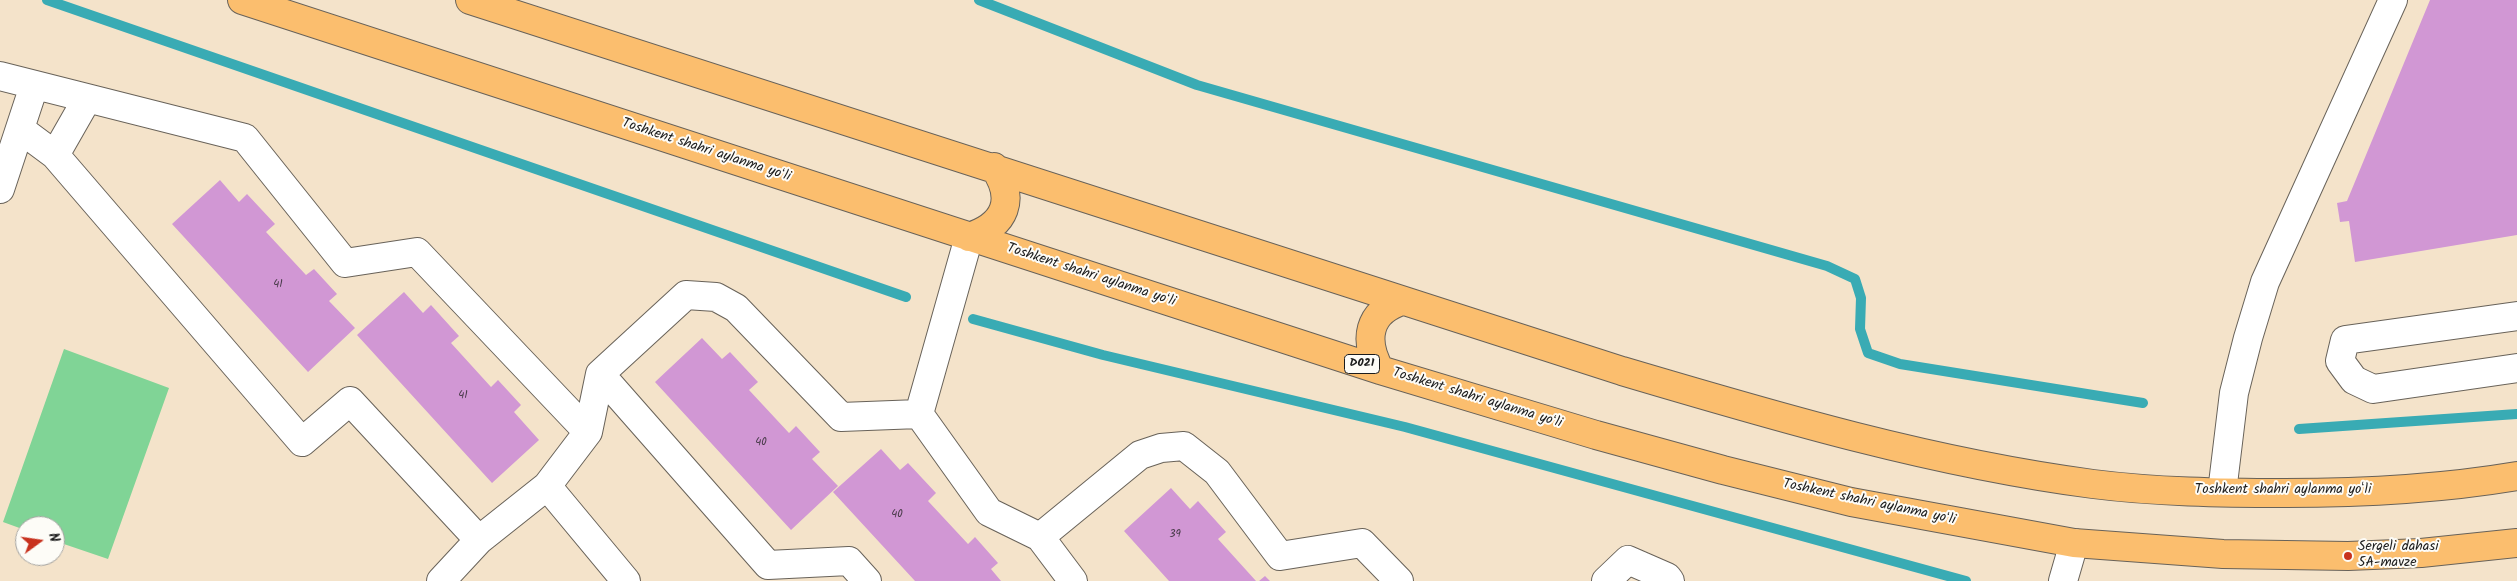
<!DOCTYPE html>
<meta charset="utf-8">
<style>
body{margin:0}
#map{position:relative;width:2517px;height:581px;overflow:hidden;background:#f4e3ca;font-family:Kalam,sans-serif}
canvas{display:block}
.north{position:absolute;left:15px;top:516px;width:50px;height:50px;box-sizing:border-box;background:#fdfcf7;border:1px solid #a3a29f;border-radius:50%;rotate:76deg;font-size:14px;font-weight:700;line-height:20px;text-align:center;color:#1c1c1c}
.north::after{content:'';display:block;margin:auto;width:18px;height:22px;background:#c8321e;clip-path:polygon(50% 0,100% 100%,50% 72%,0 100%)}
</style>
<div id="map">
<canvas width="2517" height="581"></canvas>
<div class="north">N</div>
</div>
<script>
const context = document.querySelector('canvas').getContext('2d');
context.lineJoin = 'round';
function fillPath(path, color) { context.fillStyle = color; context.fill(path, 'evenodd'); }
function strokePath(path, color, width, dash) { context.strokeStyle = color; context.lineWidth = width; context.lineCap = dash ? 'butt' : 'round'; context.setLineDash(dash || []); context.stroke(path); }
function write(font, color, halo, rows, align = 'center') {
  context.font = font + ' Kalam,sans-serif'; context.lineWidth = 4; context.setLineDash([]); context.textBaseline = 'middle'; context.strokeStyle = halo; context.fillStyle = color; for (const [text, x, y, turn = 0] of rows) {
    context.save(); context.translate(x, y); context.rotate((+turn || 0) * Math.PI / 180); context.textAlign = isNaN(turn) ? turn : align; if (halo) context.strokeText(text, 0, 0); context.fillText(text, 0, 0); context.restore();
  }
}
const green = new Path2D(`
 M 64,349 L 169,388 L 108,559 L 55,541 L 55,526 L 25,526 L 25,530 L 3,522 Z`);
const stream = new Path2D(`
 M 47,0 L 906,297
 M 979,0 L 1197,85 L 1827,266 L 1855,279 L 1861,298 L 1860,329 L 1868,353 L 1900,364 L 2143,403
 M 973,319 L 1103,355 L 1405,427 L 1966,581
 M 2299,429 L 2517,414`);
const building = new Path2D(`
 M 2430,0 L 2517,0 L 2517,235 L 2355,262 L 2349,221 L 2340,222 L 2337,203 L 2347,201 Z
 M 220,180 L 239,202 L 247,194 L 275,224 L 266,232 L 306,275 L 314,269 L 337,294 L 329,301 L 355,328 L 308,372 L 172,224 Z
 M 404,292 L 423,313 L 431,305 L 459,336 L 451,343 L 491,387 L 498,380 L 521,405 L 514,412 L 539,440 L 492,483 L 357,335 Z
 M 702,338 L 722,359 L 730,352 L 758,382 L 749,390 L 789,433 L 796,426 L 820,452 L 812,459 L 838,486 L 791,530 L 655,382 Z
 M 881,449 L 900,470 L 908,463 L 936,493 L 928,501 L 968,544 L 975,537 L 998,563 L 991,569 L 1001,581 L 915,581 L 833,492 Z
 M 1171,488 L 1190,509 L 1198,501 L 1226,532 L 1218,539 L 1256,581 L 1169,581 L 1124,531 Z
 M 1265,576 L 1270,581 L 1259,581 Z`);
const minor = new Path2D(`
 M 0,76 L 245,138 L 345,263 L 417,252 L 588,432 L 547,486 L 626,581
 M 20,129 L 55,155 L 302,442 L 350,401 L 479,540
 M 55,155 L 87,99
 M 0,189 L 34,86
 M 969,237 L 919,414 L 989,512 L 1040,537 L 1073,581
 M 2517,316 L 2345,340 L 2340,361 L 2354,380 L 2373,389 L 2517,368
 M 600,374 L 768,565 L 849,561 L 867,581
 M 588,432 L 600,374 L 686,295 L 716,297 L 736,308 L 841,417 L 919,414
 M 2222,492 L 2234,393 L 2248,338 L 2265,282 L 2393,0
 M 1040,537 L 1140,455 L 1161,448 L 1184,446 L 1217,472 L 1280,556 L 1362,543 L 1399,581
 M 441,581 L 479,540 L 547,486
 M 1606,581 L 1628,560 L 1667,577 L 1670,581
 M 2063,581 L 2074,543`);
const highway = new Path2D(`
 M 242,0 L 1380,370 L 1596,435 L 1723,470 L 1851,502 L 2074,543 L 2223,554 L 2348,556 L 2421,553 L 2517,543
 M 470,0 L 1622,371 C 1777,417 1933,463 2093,484 C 2156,492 2221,493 2285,493 C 2362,493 2440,489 2517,476
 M 969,237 C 1006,225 1016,199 994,167
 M 1380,370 C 1363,340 1368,312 1402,301`);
const markers = [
 [2348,556,5,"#c8321e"]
];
const numberNames = [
 ["41",278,285],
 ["41",463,396],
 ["40",761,443],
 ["40",897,515],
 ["39",1175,535]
];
const shields = [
 [1362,364,35]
];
const shieldNames = [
 ["D021",1362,364]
];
const streetNames = [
 ["Toshkent shahri aylanma yoʻli",706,151,18],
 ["Toshkent shahri aylanma yoʻli",1091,276,18],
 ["Toshkent shahri aylanma yoʻli",1477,399,17],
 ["Toshkent shahri aylanma yoʻli",2283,491],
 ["Toshkent shahri aylanma yoʻli",1869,503,12]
];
const poiNames = [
 ["Sergeli dahasi",2358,548],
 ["5A-mavze",2358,564]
];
fillPath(green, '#80d496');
strokePath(stream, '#39abb4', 10);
fillPath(building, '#d197d4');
strokePath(minor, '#686259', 30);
strokePath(highway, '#686259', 30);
strokePath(minor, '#fff', 28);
strokePath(highway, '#fbbe6e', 28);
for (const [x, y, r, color] of markers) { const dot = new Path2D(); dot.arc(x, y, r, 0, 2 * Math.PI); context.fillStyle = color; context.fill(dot); strokePath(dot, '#fdfcf7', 2); }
write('11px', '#493b4a', null, numberNames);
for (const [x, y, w] of shields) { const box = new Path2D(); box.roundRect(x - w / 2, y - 9.5, w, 19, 4); context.fillStyle = '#fdfcf7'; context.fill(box); strokePath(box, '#1c1c1c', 1); }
write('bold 12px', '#1c1c1c', null, shieldNames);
write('14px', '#1c1c1c', '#fdfcf7', streetNames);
write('14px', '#1c1c1c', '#fdfcf7', poiNames, 'left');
</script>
